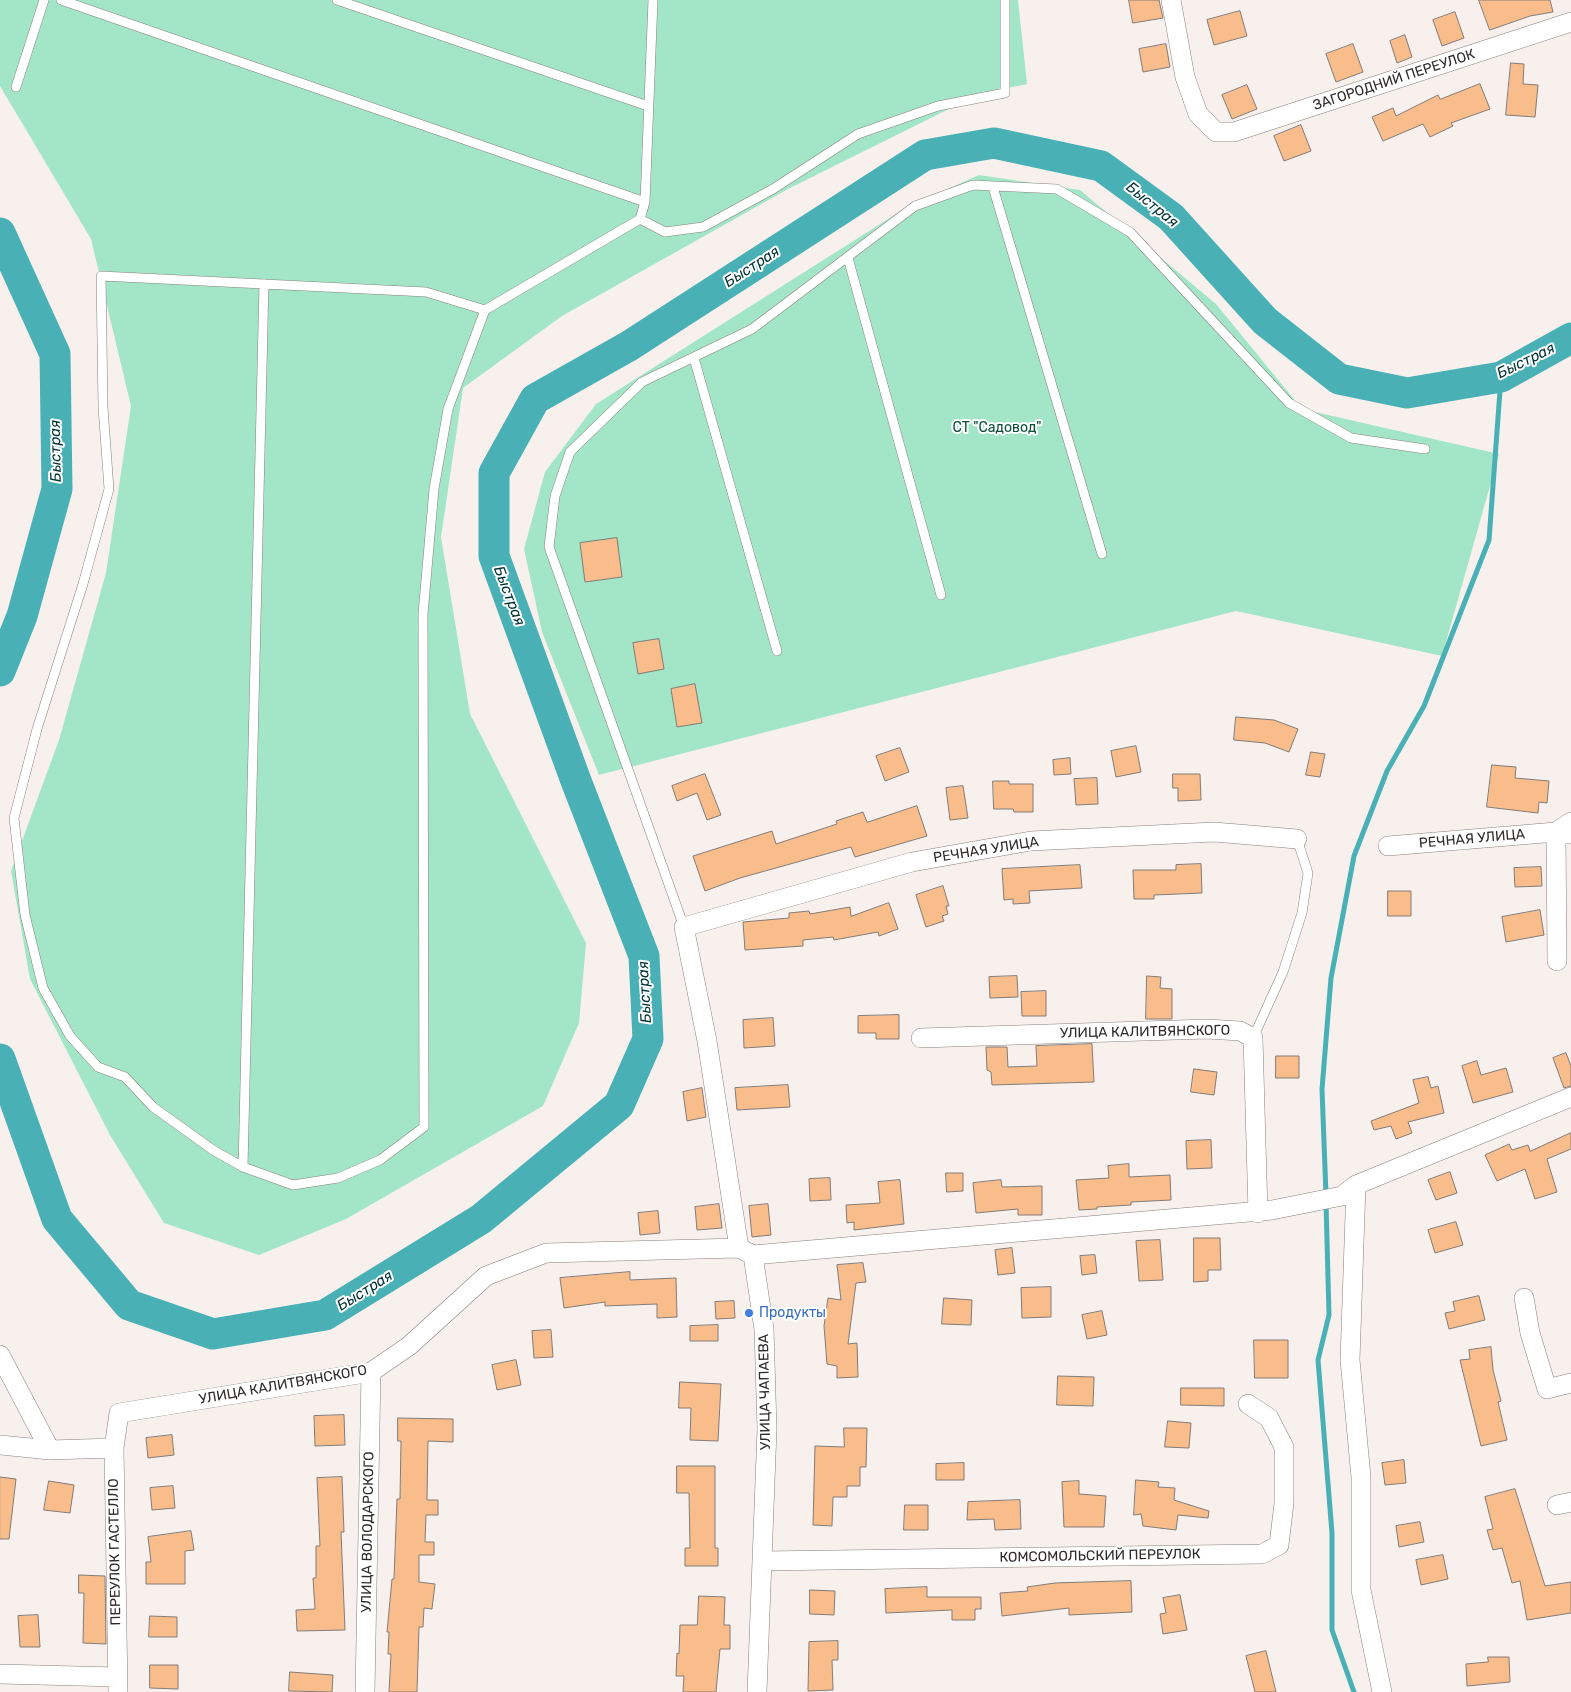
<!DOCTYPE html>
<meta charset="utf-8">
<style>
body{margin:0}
canvas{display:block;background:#f8f0ed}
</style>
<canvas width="1571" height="1692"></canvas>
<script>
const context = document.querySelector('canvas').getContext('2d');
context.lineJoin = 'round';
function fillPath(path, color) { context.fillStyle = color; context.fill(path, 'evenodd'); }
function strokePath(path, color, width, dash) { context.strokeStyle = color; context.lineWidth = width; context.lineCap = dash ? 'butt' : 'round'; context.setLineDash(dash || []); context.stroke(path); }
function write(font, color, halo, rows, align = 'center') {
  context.font = font + ' Rubik,sans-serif'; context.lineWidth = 4; context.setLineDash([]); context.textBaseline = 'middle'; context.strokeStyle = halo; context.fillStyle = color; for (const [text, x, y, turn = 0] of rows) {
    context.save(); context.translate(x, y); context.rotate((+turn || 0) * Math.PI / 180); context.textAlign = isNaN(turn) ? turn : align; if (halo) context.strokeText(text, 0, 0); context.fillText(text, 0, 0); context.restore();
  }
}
const green = new Path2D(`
 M 0,0 L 1018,0 L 1027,84 L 979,94 L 788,189 L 562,316 L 463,388 L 441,537 L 470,714 L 586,943 L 579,1023 L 543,1106 L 346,1219 L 259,1255 L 164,1223 L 110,1135 L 30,979 L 11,871 L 59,740 L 106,573 L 131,406 L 91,239 L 0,86 Z
 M 979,175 L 1080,190 L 1216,304 L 1302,409 L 1499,454 L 1442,656 L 1236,611 L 599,775 L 542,632 L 524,549 L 545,472 L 596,404 L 907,207 Z`);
const stream = new Path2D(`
 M 1326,1195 L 1322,1089 L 1331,978 L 1354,856 L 1387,771 L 1424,706 L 1489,540 L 1501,377
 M 1326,1203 L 1329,1315 L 1318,1360 L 1332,1533 L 1332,1630 L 1354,1692`);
const river = new Path2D(`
 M 0,233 L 55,354 L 57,489 L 22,616 L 0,671
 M 0,1059 L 57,1219 L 129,1305 L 213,1334 L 325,1315 L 481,1219 L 619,1105 L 648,1039 L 644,956 L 576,781 L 494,556 L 494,473 L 535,399 L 629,346 L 925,155 L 994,143 L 1101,166 L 1171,217 L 1265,321 L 1339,379 L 1407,393 L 1501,377 L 1571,338`);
const building = new Path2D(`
 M 1129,0 L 1159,0 L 1163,18 L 1133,23 Z
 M 1479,0 L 1550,0 L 1553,12 L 1530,16 L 1490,30 Z
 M 1240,11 L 1247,36 L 1214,45 L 1207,20 Z
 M 1455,12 L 1464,38 L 1442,46 L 1433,20 Z
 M 1405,35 L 1412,57 L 1397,63 L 1390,41 Z
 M 1166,44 L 1170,67 L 1143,72 L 1139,49 Z
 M 1353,44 L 1363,72 L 1336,82 L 1326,54 Z
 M 1511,63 L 1524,64 L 1523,84 L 1538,85 L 1535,117 L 1506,115 Z
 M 1480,84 L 1490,109 L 1451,123 L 1453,126 L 1430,137 L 1423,124 L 1383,141 L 1372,117 L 1393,108 L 1396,116 L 1438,95 L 1440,99 Z
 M 1247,85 L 1257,109 L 1232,119 L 1222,95 Z
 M 1301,125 L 1311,151 L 1284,161 L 1274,136 Z
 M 617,538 L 622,577 L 585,582 L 580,543 Z
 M 659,639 L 664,669 L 638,674 L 633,643 Z
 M 695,684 L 702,723 L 677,727 L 671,689 Z
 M 1236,717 L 1274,720 L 1298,729 L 1289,752 L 1265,743 L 1234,740 Z
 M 1136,746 L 1141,772 L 1116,777 L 1111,751 Z
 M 900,748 L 909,772 L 885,781 L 876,756 Z
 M 1311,752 L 1325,754 L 1320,777 L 1306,775 Z
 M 1070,758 L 1071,774 L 1054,775 L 1053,760 Z
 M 1492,765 L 1516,767 L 1515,778 L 1549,781 L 1547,803 L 1539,802 L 1538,813 L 1487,807 Z
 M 705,774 L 721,815 L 707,820 L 697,793 L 677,801 L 672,786 Z
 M 1173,774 L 1200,774 L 1201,800 L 1178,801 L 1178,788 L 1173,788 Z
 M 1097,778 L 1098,804 L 1076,805 L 1074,779 Z
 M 993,781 L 1009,781 L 1009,784 L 1033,784 L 1033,812 L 1014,812 L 1013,809 L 994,809 Z
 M 963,786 L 968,818 L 950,820 L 946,788 Z
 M 917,806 L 927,836 L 855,857 L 851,847 L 740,878 L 705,891 L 693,856 L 772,831 L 776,844 L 837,824 L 836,821 L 863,812 L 867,822 Z
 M 1201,864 L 1202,893 L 1154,895 L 1154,899 L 1134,899 L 1133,870 L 1176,870 L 1176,865 Z
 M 1080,865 L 1082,888 L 1029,891 L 1030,903 L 1013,904 L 1013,899 L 1004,900 L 1002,869 Z
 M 1541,867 L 1542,886 L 1515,887 L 1514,868 Z
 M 943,886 L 949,906 L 946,906 L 948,914 L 942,916 L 944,921 L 926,927 L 916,895 Z
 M 1388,891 L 1411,891 L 1411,916 L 1388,916 Z
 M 889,903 L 898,929 L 879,936 L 878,932 L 834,940 L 833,937 L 803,940 L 803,946 L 745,950 L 743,922 L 789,918 L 789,913 L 809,911 L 810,914 L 850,907 L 851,916 Z
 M 1540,910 L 1544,935 L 1506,942 L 1502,917 Z
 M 1017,976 L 1018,997 L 990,998 L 989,977 Z
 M 1147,976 L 1161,977 L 1160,988 L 1172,989 L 1172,1019 L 1146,1019 Z
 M 1046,991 L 1046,1016 L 1022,1016 L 1021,992 Z
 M 899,1015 L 899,1039 L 876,1039 L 876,1033 L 858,1033 L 858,1016 Z
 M 773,1018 L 775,1046 L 744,1048 L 743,1020 Z
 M 1092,1044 L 1094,1082 L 992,1085 L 991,1072 L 987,1070 L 986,1047 L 1007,1047 L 1008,1067 L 1037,1066 L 1036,1046 Z
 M 1566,1053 L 1571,1066 L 1571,1086 L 1564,1088 L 1553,1058 Z
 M 1276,1056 L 1299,1056 L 1299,1078 L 1276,1078 Z
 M 1477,1061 L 1481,1075 L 1506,1068 L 1513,1092 L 1473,1103 L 1462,1066 Z
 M 1194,1069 L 1217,1072 L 1214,1095 L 1191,1092 Z
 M 1428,1077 L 1431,1088 L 1438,1086 L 1444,1113 L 1408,1122 L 1412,1133 L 1396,1139 L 1391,1126 L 1374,1130 L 1371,1121 L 1419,1103 L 1413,1080 Z
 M 788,1085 L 790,1107 L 737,1110 L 735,1088 Z
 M 702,1088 L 706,1117 L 687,1121 L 683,1092 Z
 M 1571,1133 L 1571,1149 L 1547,1159 L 1557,1192 L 1535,1199 L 1525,1169 L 1497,1181 L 1485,1155 L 1509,1144 L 1512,1150 L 1528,1145 L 1530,1151 Z
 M 1211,1140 L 1212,1168 L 1187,1169 L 1186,1141 Z
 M 1129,1164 L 1129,1177 L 1170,1175 L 1171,1200 L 1131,1202 L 1131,1205 L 1097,1207 L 1097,1209 L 1079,1210 L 1076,1180 L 1109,1178 L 1108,1166 Z
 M 1450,1172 L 1457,1193 L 1436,1200 L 1428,1180 Z
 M 946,1173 L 963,1173 L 963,1191 L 947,1192 Z
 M 830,1178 L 831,1200 L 810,1201 L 809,1179 Z
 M 900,1180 L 904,1224 L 854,1230 L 854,1222 L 847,1223 L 846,1205 L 880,1203 L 878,1182 Z
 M 1001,1180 L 1002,1187 L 1042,1186 L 1042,1215 L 1018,1215 L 1018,1209 L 976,1213 L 973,1183 Z
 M 719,1204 L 722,1228 L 697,1230 L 695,1207 Z
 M 768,1204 L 771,1235 L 752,1237 L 749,1206 Z
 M 658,1211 L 660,1233 L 640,1235 L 638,1213 Z
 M 1456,1222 L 1463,1245 L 1435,1253 L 1428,1230 Z
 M 1194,1238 L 1220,1238 L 1221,1270 L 1208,1270 L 1208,1281 L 1194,1282 Z
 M 1160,1240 L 1163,1280 L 1139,1281 L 1136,1241 Z
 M 1012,1248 L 1015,1273 L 998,1275 L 995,1250 Z
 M 1095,1255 L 1097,1273 L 1082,1275 L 1080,1256 Z
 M 863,1263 L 866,1282 L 856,1283 L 848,1344 L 857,1343 L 858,1377 L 837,1378 L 837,1366 L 827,1364 L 824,1326 L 828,1298 L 841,1300 L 837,1265 Z
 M 630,1272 L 630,1280 L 676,1278 L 677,1317 L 657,1318 L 657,1304 L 605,1306 L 605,1302 L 564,1308 L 560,1278 Z
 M 1051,1287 L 1051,1317 L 1022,1318 L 1021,1288 Z
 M 1479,1296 L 1485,1320 L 1449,1329 L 1445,1313 L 1455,1311 L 1453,1302 Z
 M 944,1298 L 972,1300 L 971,1325 L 942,1324 Z
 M 734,1301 L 735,1318 L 716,1319 L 715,1302 Z
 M 1102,1311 L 1107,1335 L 1087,1339 L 1082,1315 Z
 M 718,1325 L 718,1341 L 690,1341 L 690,1326 Z
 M 551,1330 L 553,1357 L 534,1358 L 532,1331 Z
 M 1254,1340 L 1288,1340 L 1288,1378 L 1255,1378 Z
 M 1491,1347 L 1493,1370 L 1501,1401 L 1498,1402 L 1507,1440 L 1481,1446 L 1460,1360 L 1470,1359 L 1469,1350 Z
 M 516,1360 L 521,1385 L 497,1390 L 492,1365 Z
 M 1058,1376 L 1094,1377 L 1093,1406 L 1057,1405 Z
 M 680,1382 L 721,1384 L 718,1441 L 690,1440 L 691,1408 L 679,1408 Z
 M 1181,1388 L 1224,1388 L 1224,1406 L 1181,1405 Z
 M 344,1415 L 345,1445 L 315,1446 L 314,1416 Z
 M 398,1418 L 453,1419 L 453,1442 L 428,1441 L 427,1500 L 438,1500 L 438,1515 L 426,1515 L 425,1542 L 434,1542 L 434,1555 L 419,1555 L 419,1582 L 435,1584 L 432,1609 L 424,1608 L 423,1627 L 419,1627 L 417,1692 L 389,1692 L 391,1654 L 388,1654 L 389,1632 L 387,1632 L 392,1579 L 394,1579 L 397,1499 L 400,1499 L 401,1441 L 398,1441 Z
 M 1168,1421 L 1191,1423 L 1189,1448 L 1165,1447 Z
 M 844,1428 L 867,1428 L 866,1467 L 860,1467 L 860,1486 L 847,1486 L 847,1497 L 833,1497 L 832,1526 L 813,1525 L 815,1446 L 844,1447 Z
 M 172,1435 L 174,1455 L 148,1458 L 146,1438 Z
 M 1404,1460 L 1406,1483 L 1385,1485 L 1382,1463 Z
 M 964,1463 L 964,1480 L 936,1480 L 936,1464 Z
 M 677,1466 L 715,1466 L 715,1548 L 718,1548 L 718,1566 L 685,1566 L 685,1548 L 690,1548 L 689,1493 L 677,1493 Z
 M 0,1477 L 16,1479 L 9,1539 L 0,1539 Z
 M 342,1477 L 344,1532 L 341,1532 L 345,1630 L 297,1631 L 296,1610 L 315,1609 L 313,1578 L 316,1578 L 316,1546 L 320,1546 L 317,1478 Z
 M 1136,1480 L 1159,1482 L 1158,1487 L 1175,1488 L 1174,1500 L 1209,1511 L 1208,1518 L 1178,1515 L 1176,1530 L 1143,1526 L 1141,1514 L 1134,1515 Z
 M 49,1481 L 74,1485 L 70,1513 L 44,1510 Z
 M 1079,1481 L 1079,1494 L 1106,1496 L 1104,1527 L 1064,1527 L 1062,1482 Z
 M 173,1486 L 175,1508 L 152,1510 L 150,1488 Z
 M 1515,1489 L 1545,1586 L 1571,1582 L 1571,1613 L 1527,1620 L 1520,1581 L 1512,1583 L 1502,1548 L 1493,1550 L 1487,1530 L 1493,1529 L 1485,1497 Z
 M 1020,1500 L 1021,1529 L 995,1530 L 994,1519 L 967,1520 L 968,1502 Z
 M 905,1505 L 928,1505 L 928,1530 L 904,1530 Z
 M 1420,1522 L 1424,1542 L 1399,1547 L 1396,1526 Z
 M 191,1531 L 194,1550 L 185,1551 L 185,1584 L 146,1584 L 146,1562 L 151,1562 L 148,1537 Z
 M 1443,1555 L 1448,1579 L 1421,1585 L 1416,1560 Z
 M 79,1575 L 105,1576 L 106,1644 L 83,1643 L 84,1593 L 79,1593 Z
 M 1131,1581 L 1132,1612 L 1069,1615 L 1069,1608 L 1002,1616 L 1000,1593 L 1028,1591 L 1027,1587 L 1055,1583 Z
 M 927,1587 L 927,1597 L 981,1597 L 981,1609 L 975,1609 L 975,1620 L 952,1620 L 952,1610 L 886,1613 L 885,1589 Z
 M 810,1590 L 835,1591 L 834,1615 L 810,1614 Z
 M 1180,1595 L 1187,1630 L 1163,1634 L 1160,1614 L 1166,1613 L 1163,1598 Z
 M 699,1596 L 725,1597 L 724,1625 L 730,1625 L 730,1649 L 720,1649 L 716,1692 L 683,1692 L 684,1676 L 676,1676 L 677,1653 L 679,1654 L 680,1625 L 697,1625 Z
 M 38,1615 L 40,1647 L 20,1647 L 18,1616 Z
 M 150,1616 L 177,1617 L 177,1637 L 149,1637 Z
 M 838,1641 L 838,1660 L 832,1660 L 833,1690 L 808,1691 L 809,1642 Z
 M 1266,1651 L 1276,1692 L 1255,1692 L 1246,1656 Z
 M 1488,1657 L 1509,1657 L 1510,1682 L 1467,1686 L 1466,1664 L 1488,1662 Z
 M 150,1665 L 178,1665 L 178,1689 L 150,1688 Z
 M 290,1672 L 333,1675 L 332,1692 L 289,1691 Z`);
const lane = new Path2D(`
 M 61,0 L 645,202
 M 337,0 L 648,106
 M 16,87 L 44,0
 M 993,187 L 1102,554
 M 640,219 L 665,232 L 703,227 L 773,189 L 858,134 L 938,106 L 1005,93 L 1005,0
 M 848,258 L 941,595
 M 485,310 L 448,409 L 434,489 L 423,614 L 424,1127 L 380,1160 L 338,1178 L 293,1185 L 243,1167 L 213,1150 L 153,1107 L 125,1077 L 98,1067 L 70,1036 L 43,988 L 25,915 L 14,818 L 37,729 L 83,584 L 109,489 L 103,407 L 101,276 L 426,292 L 485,310 L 640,219 L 645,202 L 653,0
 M 694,358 L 777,651
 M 684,927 L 549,547 L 555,496 L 570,452 L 642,382 L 752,329 L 915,206 L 973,185 L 1057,189 L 1130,232 L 1289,403 L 1351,438 L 1425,449
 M 1253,1038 L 1283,972 L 1302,913 L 1308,873 L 1297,839
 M 243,1167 L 264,284`);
const street = new Path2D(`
 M 1171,0 L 1185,77 L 1198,114 L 1216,132 L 1234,132 L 1571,22
 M 1388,846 L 1556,832 L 1571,822
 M 1557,961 L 1556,832 L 1567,834
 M 921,1038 L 1207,1029 L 1240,1031 L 1253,1038 L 1258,1213
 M 1356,1185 L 1350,1360 L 1361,1477 L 1361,1590 L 1382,1692
 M 753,1255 L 1272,1210 L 1342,1196 L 1356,1185 L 1571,1097
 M 1524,1298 L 1530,1333 L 1547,1389 L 1571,1383
 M 0,1355 L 50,1450
 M 0,1445 L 50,1450 L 114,1448
 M 1557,1505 L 1571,1502
 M 762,1561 L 1262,1554 L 1279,1545 L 1284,1503 L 1284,1447 L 1269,1418 L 1248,1404
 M 0,1674 L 117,1677
 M 118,1692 L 114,1448 L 119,1413 L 371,1372 L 409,1346 L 486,1276 L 546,1253 L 739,1248
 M 365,1692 L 371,1372
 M 757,1692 L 767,1429 L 764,1329 L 753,1255 L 739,1248 L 707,1041 L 684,927 L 912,862 L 1031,841 L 1214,832 L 1297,839`);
const markers = [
 [749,1313,5,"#3f7fe0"]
];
const streetNames = [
 ["ЗАГОРОДНИЙ ПЕРЕУЛОК",1394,80,-18],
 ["РЕЧНАЯ УЛИЦА",1472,839,-5],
 ["РЕЧНАЯ УЛИЦА",986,850,-9],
 ["УЛИЦА КАЛИТВЯНСКОГО",1145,1032,-1],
 ["УЛИЦА КАЛИТВЯНСКОГО",283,1385,-10],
 ["УЛИЦА ЧАПАЕВА",765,1392,-91],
 ["УЛИЦА ВОЛОДАРСКОГО",368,1532,-89],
 ["ПЕРЕУЛОК ГАСТЕЛЛО",115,1552,-91],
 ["КОМСОМОЛЬСКИЙ ПЕРЕУЛОК",1100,1556,-1]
];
const parkNames = [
 ["СТ \"Садовод\"",997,428]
];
const shopNames = [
 ["Продукты",759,1313]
];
const waterNames = [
 ["Быстрая",1152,205,39],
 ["Быстрая",752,267,-33],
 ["Быстрая",1526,361,-26],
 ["Быстрая",56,451,-91],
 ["Быстрая",509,596,69],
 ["Быстрая",645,992,-93],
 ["Быстрая",365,1291,-32]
];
fillPath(green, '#a2e6c7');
strokePath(stream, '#49b1b6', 5);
strokePath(river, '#49b1b6', 31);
fillPath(building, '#f9bc8b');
strokePath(building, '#827c78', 1);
strokePath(lane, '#87807d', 10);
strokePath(street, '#87807d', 20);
strokePath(lane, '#fff', 9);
strokePath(street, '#fff', 19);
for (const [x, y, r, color] of markers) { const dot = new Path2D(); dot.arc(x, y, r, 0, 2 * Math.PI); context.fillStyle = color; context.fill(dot); strokePath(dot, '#fff', 2); }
write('14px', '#2e2b2a', '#fff', streetNames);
write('14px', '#0a4e37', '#fff', parkNames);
write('14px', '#366cbe', '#fff', shopNames, 'left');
write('italic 15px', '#003335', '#fff', waterNames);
</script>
